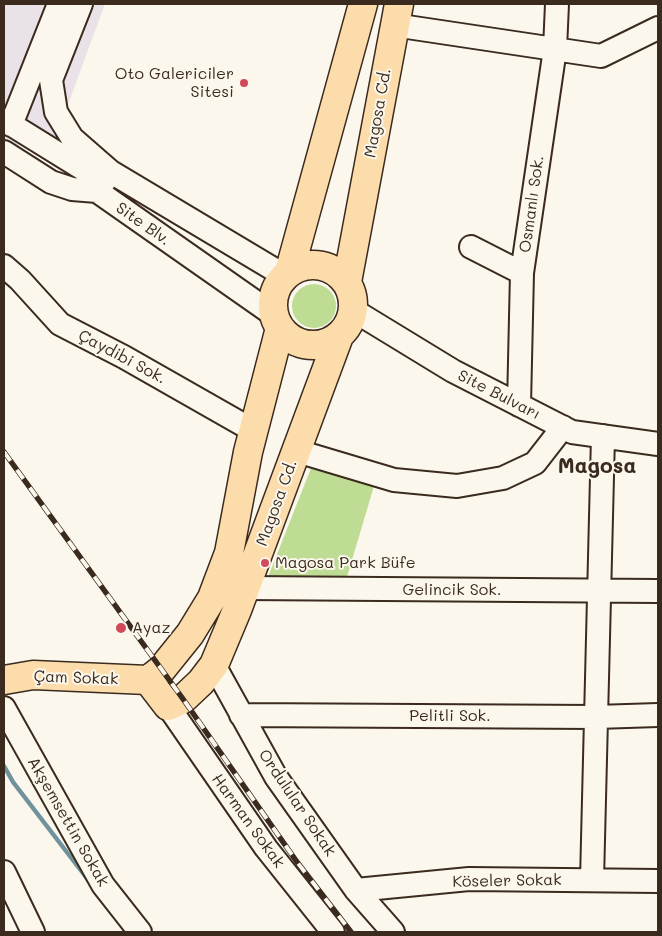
<!DOCTYPE html>
<meta charset="utf-8">
<style>
body{margin:0}
#map{position:relative;width:662px;height:936px;overflow:hidden;background:#fbf7ec;font-family:Mali,sans-serif}
canvas{display:block}
.frame{position:absolute;inset:0;border:5px solid #3b2a1e;pointer-events:none}
</style>
<div id="map">
<canvas width="662" height="936"></canvas>
<div class="frame"></div>
</div>
<script>
const context = document.querySelector('canvas').getContext('2d');
context.lineJoin = 'round';
function fillPath(path, color) { context.fillStyle = color; context.fill(path, 'evenodd'); }
function strokePath(path, color, width, dash) { context.strokeStyle = color; context.lineWidth = width; context.lineCap = dash ? 'butt' : 'round'; context.setLineDash(dash || []); context.stroke(path); }
function write(font, color, halo, rows, align = 'center') {
  context.font = font + ' Mali,sans-serif'; context.lineWidth = 4; context.setLineDash([]); context.textBaseline = 'middle'; context.strokeStyle = halo; context.fillStyle = color; for (const [text, x, y, turn = 0] of rows) {
    context.save(); context.translate(x, y); context.rotate((+turn || 0) * Math.PI / 180); context.textAlign = isNaN(turn) ? turn : align; if (halo) context.strokeText(text, 0, 0); context.fillText(text, 0, 0); context.restore();
  }
}
const built = new Path2D(`
 M 4,4 L 105,4 L 52,148 L 4,144 Z`);
const green = new Path2D(`
 M292 306a22 22 0 1 1 44 0a22 22 0 1 1-44 0Z
 M 313,463 L 374,486 L 344,587 L 268,577 Z`);
const stream = new Path2D(`
 M 4,766 L 13,782 L 89,881`);
const minor = new Path2D(`
 M 81,4 L 51,80 L 56,112 L 72,138 L 111,172 L 285,276
 M 394,25 L 601,56 L 658,28
 M 4,120 L 104,182
 M 11,125 L 59,4
 M 4,152 L 51,182 L 72,189 L 97,191 L 274,315
 M 471,247 L 522,273
 M 4,266 L 20,280 L 60,324 L 124,357 L 254,431
 M 353,310 L 453,371 L 572,432 L 658,444
 M 519,405 L 522,273 L 555,49 L 557,4
 M 297,451 L 394,480 L 457,486 L 503,478 L 535,463 L 563,427
 M 245,588 L 658,591
 M 214,665 L 276,777 L 356,890 L 393,932
 M 168,706 L 266,848 L 333,932
 M 4,708 L 103,885 L 140,932
 M 241,715 L 596,717 L 658,715
 M 4,872 L 33,932
 M 592,880 L 603,436
 M 356,890 L 469,879 L 658,881`);
const major = new Path2D(`
 M273 305a40 40 0 1 1 80 0a40 40 0 1 1-80 0Z
 M 289,273 L 363,4
 M 347,282 L 399,4
 M 4,680 L 33,675 L 148,680
 M 148,680 L 168,706 L 183,699 L 201,682 L 214,665 L 237,610 L 339,336
 M 148,680 L 161,670 L 190,634 L 212,598 L 229,553 L 248,452 L 280,328`);
const rail = new Path2D(`
 M 4,452 L 183,699 L 297,862 L 351,932`);
const markers = [
 [244,83,5,"#d1495b"],
 [265,563,5,"#d1495b"],
 [121,628,6,"#d1495b"]
];
const poiNames = [
 ["Oto Galericiler",234,74,"right"],
 ["Sitesi",234,92,"right"],
 ["Magosa Park Büfe",275,563],
 ["Ayaz",132,628]
];
const streetNames = [
 ["Magosa Cd.",378,113,-80],
 ["Osmanlı Sok.",532,204,-82],
 ["Site Blv.",143,224,35],
 ["Çaydibi Sok.",122,357,28],
 ["Site Bulvarı",499,395,27],
 ["Magosa Cd.",277,503,-70],
 ["Gelincik Sok.",452,590],
 ["Çam Sokak",76,678,2],
 ["Pelitli Sok.",450,716],
 ["Ordulular Sokak",297,803,56],
 ["Harman Sokak",248,821,54],
 ["Akşemsettin Sokak",68,822,60],
 ["Köseler Sokak",507,881,-1]
];
const districtNames = [
 ["Magosa",597,467]
];
fillPath(built, '#e9e2e9');
fillPath(green, '#bfdc94');
strokePath(stream, '#6f929d', 4.5);
strokePath(minor, '#3b2a1e', 26);
strokePath(major, '#3b2a1e', 31);
strokePath(minor, '#fbf7ec', 22);
strokePath(major, '#fddcac', 28);
strokePath(rail, '#3b2a1e', 5.5);
strokePath(rail, '#fbf7ec', 4, [11]);
for (const [x, y, r, color] of markers) { const dot = new Path2D(); dot.arc(x, y, r, 0, 2 * Math.PI); context.fillStyle = color; context.fill(dot); strokePath(dot, '#fbf7ec', 2); }
write('16px', '#3b2a1e', '#fbf7ec', poiNames, 'left');
write('16px', '#3b2a1e', '#fbf7ec', streetNames);
write('bold 21px', '#3b2a1e', '#fbf7ec', districtNames);
</script>
